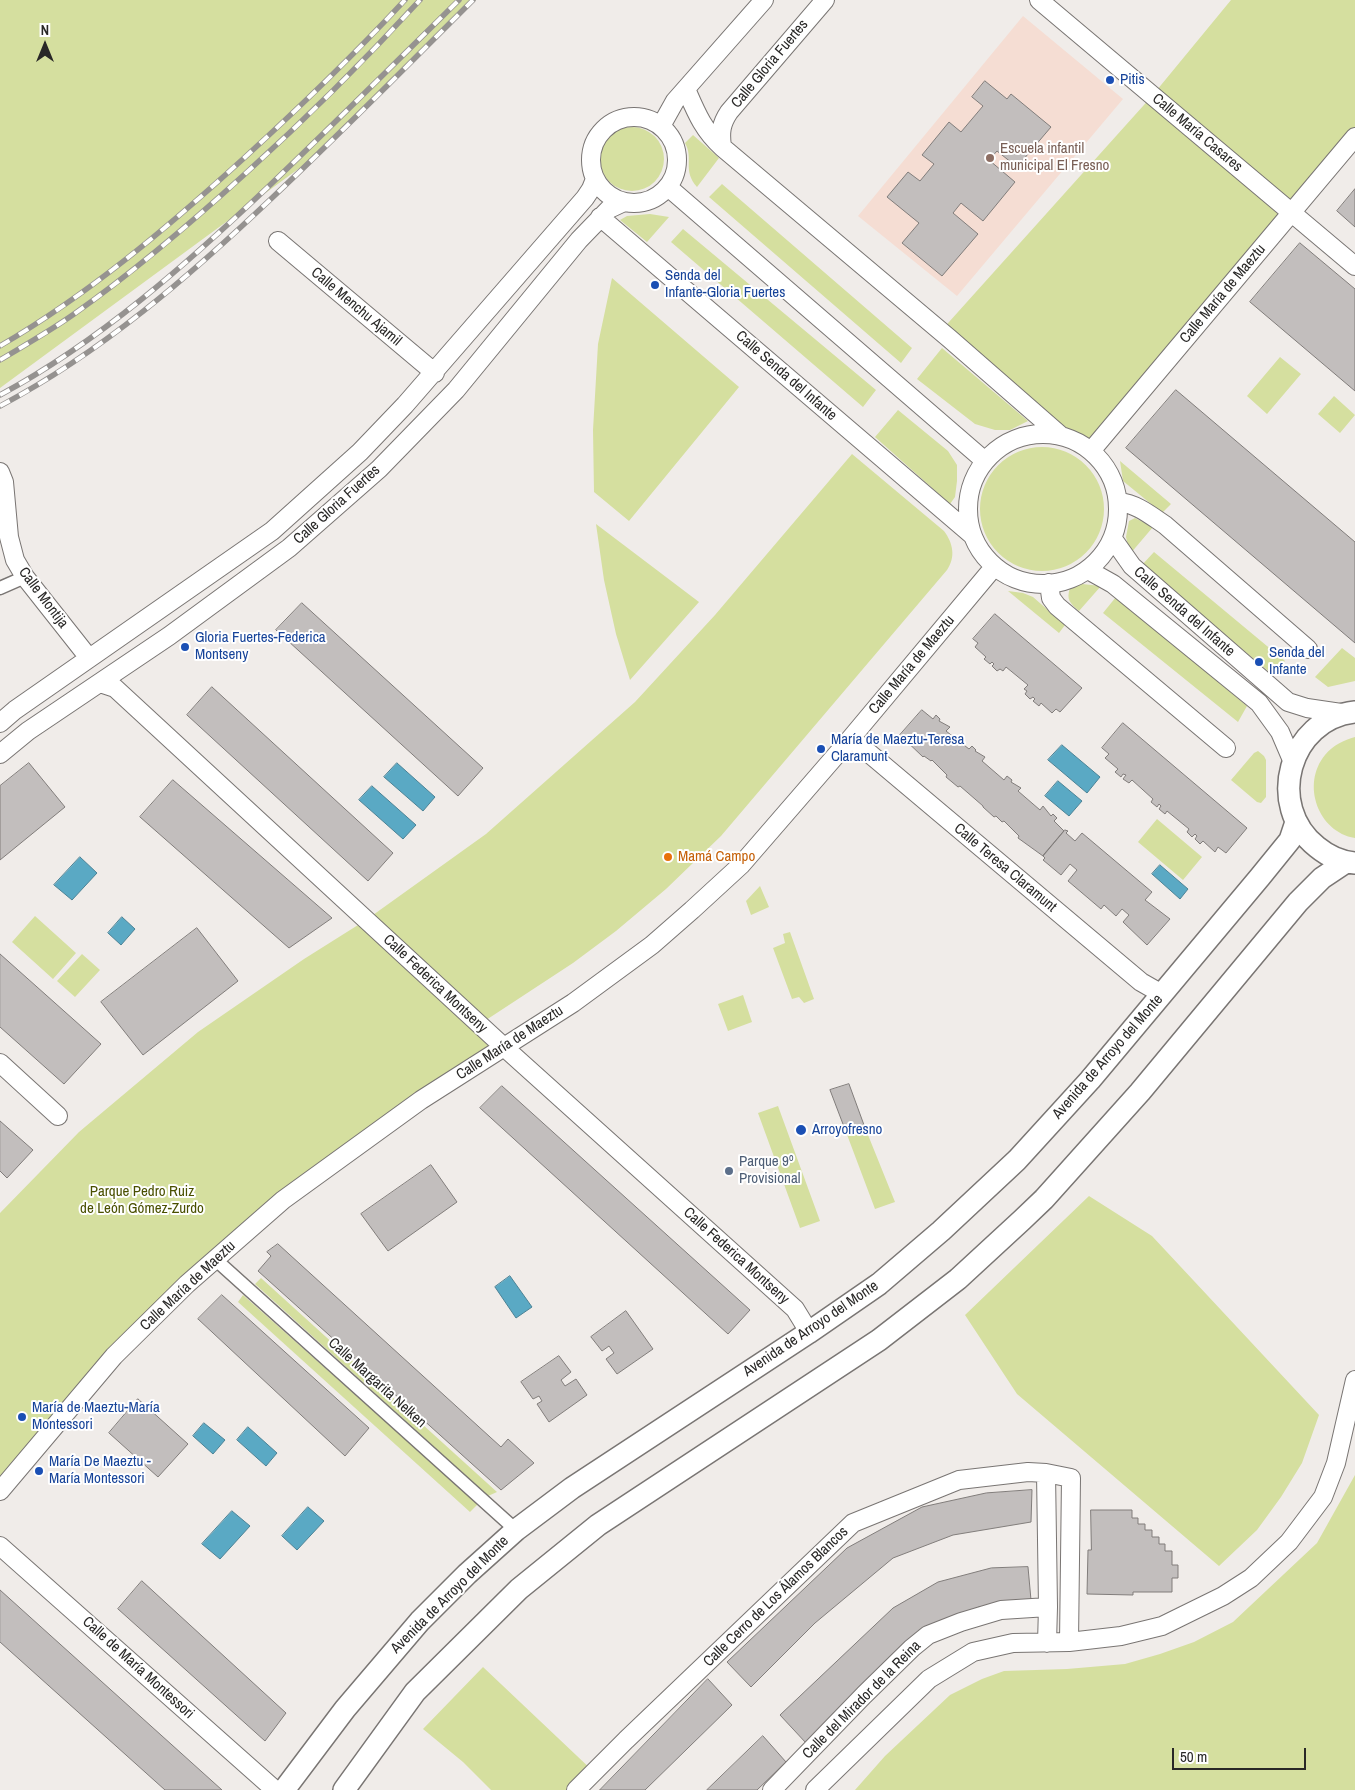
<!DOCTYPE html>
<meta charset="utf-8">
<style>
body{margin:0}
#map{position:relative;width:1355px;height:1790px;overflow:hidden;background:#f0ece9;font-family:"Archivo Narrow",sans-serif}
canvas{display:block}
.north{position:absolute;left:20px;top:20px;width:50px;height:50px;-webkit-text-stroke:4px #fff;paint-order:stroke;rotate:0deg;font-size:14px;font-weight:700;line-height:20px;text-align:center;color:#292827}
.north::after{content:'';display:block;margin:auto;width:18px;height:22px;background:#292827;clip-path:polygon(50% 0,100% 100%,50% 72%,0 100%)}
.scale{position:absolute;left:1172px;top:1748px;width:134px;height:22px;box-sizing:border-box;border:2px solid #292827;border-top:0;padding-left:6px;font-size:15px;line-height:18px;white-space:nowrap;color:#292827;-webkit-text-stroke:4px #fff;paint-order:stroke}
</style>
<div id="map">
<canvas width="1355" height="1790"></canvas>
<div class="north">N</div>
<div class="scale">50 m</div>
</div>
<script>
const context = document.querySelector('canvas').getContext('2d');
context.lineJoin = 'round';
function fillPath(path, color) { context.fillStyle = color; context.fill(path, 'evenodd'); }
function strokePath(path, color, width, dash) { context.strokeStyle = color; context.lineWidth = width; context.lineCap = dash ? 'butt' : 'round'; context.setLineDash(dash || []); context.stroke(path); }
function write(font, color, halo, rows, align = 'center') {
  context.font = font + ' "Archivo Narrow",sans-serif'; context.lineWidth = 4; context.setLineDash([]); context.textBaseline = 'middle'; context.strokeStyle = halo; context.fillStyle = color; for (const [text, x, y, turn = 0] of rows) {
    context.save(); context.translate(x, y); context.rotate((+turn || 0) * Math.PI / 180); context.textAlign = isNaN(turn) ? turn : align; if (halo) context.strokeText(text, 0, 0); context.fillText(text, 0, 0); context.restore();
  }
}
const education = new Path2D(`
 M 1023,16 L 1123,99 L 957,296 L 858,216 Z`);
const green = new Path2D(`
 M 0,0 L 476,0 L 320,153 L 0,388 Z
 M 1231,0 L 1355,0 L 1355,137 L 1091,451 L 1077,441 L 1060,435 L 940,332 L 1152,96 Z
 M600 159a32 32 0 1 1 64 0a32 32 0 1 1-64 0Z
 M 693,135 L 719,158 L 697,187 C 682,170 694,159 685,143 Z
 M 722,184 L 912,348 L 901,363 L 709,197 Z
 M 650,214 L 669,217 L 647,242 L 620,220 L 627,216 Z
 M 683,229 L 876,390 L 863,407 L 671,242 Z
 M 612,278 L 739,387 L 629,521 L 594,492 L 593,430 L 598,344 Z
 M 942,348 L 1028,421 L 1010,430 L 995,430 L 975,424 L 917,379 Z
 M 1280,357 L 1301,374 L 1267,414 L 1247,396 Z
 M 1334,396 L 1355,415 L 1340,433 L 1318,414 Z
 M 898,410 L 948,451 L 957,465 L 957,481 L 955,497 L 950,504 L 875,437 Z
 M980 509a62 62 0 1 1 124 0a62 62 0 1 1-124 0Z
 M 852,454 L 944,531 C 953,543 956,557 947,570 L 721,836 L 666,889 L 616,931 L 573,963 L 480,1024 L 505,1048 L 421,1100 L 187,1284 L 0,1492 L 0,1213 L 79,1132 L 198,1032 L 304,959 L 366,920 L 486,834 L 635,702 L 715,615 Z
 M 1120,461 L 1171,504 L 1162,513 L 1123,481 Z
 M 1135,518 L 1153,527 L 1130,554 L 1126,537 L 1129,521 Z
 M 596,524 L 699,602 L 630,680 L 616,634 L 604,580 Z
 M 1154,552 L 1285,661 L 1273,675 L 1141,566 Z
 M 1082,584 L 1101,586 L 1079,611 C 1070,603 1066,600 1070,588 Z
 M 1008,591 L 1023,593 L 1033,597 L 1065,625 L 1059,633 Z
 M 1116,597 L 1247,706 L 1238,722 L 1103,613 Z
 M 1342,648 L 1355,658 L 1355,681 L 1328,687 L 1315,677 Z
 M 1355,737 L 1355,838 C 1318,832 1301,784 1325,755 C 1333,745 1344,740 1355,737 Z
 M 1258,751 L 1264,756 L 1266,760 L 1266,797 L 1261,803 L 1257,802 L 1231,780 L 1254,753 Z
 M 1157,819 L 1202,857 L 1183,880 L 1138,842 Z
 M 760,886 L 769,907 L 751,915 L 746,901 Z
 M 35,916 L 76,953 L 53,979 L 12,942 Z
 M 790,932 L 814,999 L 804,1003 L 799,997 L 792,999 L 773,948 L 785,943 L 783,934 Z
 M 82,954 L 100,970 L 75,997 L 57,981 Z
 M 743,995 L 752,1022 L 728,1031 L 718,1004 Z
 M 778,1106 L 820,1221 L 800,1228 L 758,1113 Z
 M 864,1125 L 895,1202 L 875,1209 L 846,1132 Z
 M 1089,1196 L 1152,1236 L 1319,1415 L 1302,1463 L 1281,1497 L 1257,1530 L 1219,1566 L 1017,1394 L 965,1315 Z
 M 261,1278 L 497,1492 L 488,1496 L 255,1284 Z
 M 243,1295 L 478,1504 L 470,1512 L 238,1302 Z
 M 1355,1475 L 1355,1790 L 855,1790 L 885,1756 L 950,1695 L 982,1679 L 1004,1671 L 1067,1669 L 1125,1664 L 1160,1654 L 1194,1642 L 1233,1622 L 1317,1543 Z
 M 483,1667 L 595,1773 L 574,1790 L 491,1790 L 463,1762 L 423,1729 Z`);
const water = new Path2D(`
 M 1062,745 L 1100,777 L 1087,793 L 1048,760 Z
 M 397,763 L 435,797 L 423,811 L 384,777 Z
 M 1058,781 L 1082,801 L 1069,816 L 1045,796 Z
 M 372,786 L 416,825 L 403,839 L 359,800 Z
 M 80,857 L 97,873 L 72,900 L 54,885 Z
 M 1160,865 L 1188,889 L 1180,899 L 1152,874 Z
 M 122,917 L 135,929 L 121,945 L 108,933 Z
 M 510,1276 L 532,1307 L 516,1318 L 495,1287 Z
 M 204,1423 L 225,1440 L 213,1454 L 193,1436 Z
 M 248,1427 L 277,1453 L 266,1466 L 237,1440 Z
 M 308,1507 L 324,1521 L 297,1550 L 282,1536 Z
 M 232,1511 L 250,1526 L 220,1559 L 202,1544 Z`);
const building = new Path2D(`
 M 985,81 L 1007,99 L 1011,94 L 1051,127 L 1017,167 L 997,151 L 989,160 L 1015,182 L 983,221 L 961,203 L 953,213 L 978,234 L 942,276 L 902,243 L 919,223 L 887,197 L 908,172 L 920,181 L 934,164 L 922,155 L 949,122 L 961,132 L 983,106 L 972,97 Z
 M 1355,189 L 1355,227 L 1337,211 Z
 M 1300,243 L 1355,289 L 1355,391 L 1250,302 Z
 M 1176,390 L 1355,542 L 1355,643 L 1126,448 Z
 M 302,603 L 483,768 L 458,796 L 276,630 Z
 M 995,614 L 1082,688 L 1060,712 L 1056,709 L 1052,713 L 1041,703 L 1039,706 L 1033,701 L 1035,699 L 1033,697 L 1030,699 L 1025,694 L 1027,691 L 1024,689 L 1028,685 L 1006,667 L 1003,671 L 1000,669 L 997,671 L 992,666 L 994,664 L 992,662 L 990,664 L 984,659 L 986,657 L 975,647 L 978,643 L 973,639 Z
 M 212,687 L 393,853 L 368,881 L 187,715 Z
 M 922,710 L 933,719 L 936,715 L 940,719 L 939,721 L 950,727 L 946,731 L 969,749 L 972,746 L 976,750 L 975,751 L 985,757 L 982,761 L 1004,780 L 1007,776 L 1012,780 L 1011,782 L 1021,788 L 1018,791 L 1040,810 L 1043,806 L 1051,816 L 1053,814 L 1057,818 L 1054,821 L 1064,831 L 1043,856 L 1018,838 L 1019,836 L 1004,821 L 1002,822 L 996,816 L 994,817 L 983,807 L 983,806 L 960,786 L 958,787 L 946,777 L 947,775 L 932,760 L 931,761 L 924,756 L 923,757 L 900,735 Z
 M 1123,723 L 1247,828 L 1226,853 L 1218,847 L 1215,852 L 1203,841 L 1200,844 L 1195,839 L 1197,836 L 1195,834 L 1192,837 L 1187,832 L 1189,829 L 1167,811 L 1165,814 L 1159,809 L 1161,806 L 1159,804 L 1157,807 L 1151,802 L 1153,799 L 1132,780 L 1129,783 L 1123,779 L 1126,775 L 1123,774 L 1121,777 L 1115,772 L 1118,769 L 1105,758 L 1109,754 L 1102,748 Z
 M 29,763 L 65,807 L 0,860 L 0,786 Z
 M 173,780 L 332,918 L 289,948 L 140,817 Z
 M 1065,830 L 1068,831 L 1066,833 L 1075,841 L 1082,833 L 1152,892 L 1145,900 L 1170,919 L 1147,945 L 1123,922 L 1129,915 L 1122,909 L 1116,916 L 1104,905 L 1101,909 L 1068,881 L 1077,870 L 1070,864 L 1061,875 L 1043,860 L 1045,858 L 1043,856 Z
 M 197,928 L 238,981 L 143,1055 L 101,1002 Z
 M 0,954 L 101,1044 L 64,1084 L 0,1027 Z
 M 849,1084 L 864,1125 L 846,1132 L 830,1090 Z
 M 502,1086 L 750,1310 L 728,1334 L 480,1108 Z
 M 0,1121 L 33,1150 L 7,1178 L 0,1171 Z
 M 431,1165 L 457,1202 L 388,1251 L 361,1214 Z
 M 278,1244 L 501,1447 L 508,1439 L 534,1463 L 501,1490 L 258,1271 L 271,1256 L 267,1252 Z
 M 222,1295 L 369,1428 L 345,1456 L 198,1319 Z
 M 626,1311 L 653,1349 L 617,1374 L 606,1359 L 614,1353 L 609,1346 L 602,1351 L 591,1337 Z
 M 559,1356 L 571,1372 L 561,1380 L 565,1386 L 576,1379 L 587,1395 L 549,1422 L 537,1404 L 542,1401 L 539,1396 L 533,1399 L 521,1382 Z
 M 138,1399 L 188,1444 L 158,1477 L 109,1433 Z
 M 1032,1490 L 1031,1522 L 953,1535 L 893,1558 L 815,1623 L 751,1687 L 727,1662 L 847,1548 L 922,1507 L 986,1493 Z
 M 1091,1510 L 1132,1510 L 1132,1518 L 1138,1518 L 1138,1524 L 1145,1524 L 1145,1530 L 1152,1530 L 1152,1537 L 1159,1537 L 1159,1544 L 1165,1544 L 1165,1551 L 1172,1551 L 1172,1565 L 1178,1565 L 1178,1578 L 1172,1578 L 1172,1592 L 1133,1592 L 1133,1595 L 1087,1594 L 1088,1550 L 1091,1550 Z
 M 1028,1567 L 1031,1600 L 979,1607 L 921,1630 L 806,1743 L 780,1715 L 893,1608 L 938,1582 L 991,1568 Z
 M 142,1581 L 286,1713 L 265,1741 L 118,1609 Z
 M 0,1590 L 222,1790 L 165,1790 L 0,1642 Z
 M 708,1679 L 732,1705 L 645,1790 L 600,1790 Z
 M 763,1736 L 786,1762 L 757,1790 L 707,1790 Z`);
const pedestrian = new Path2D(`
 M 0,588 L 25,577
 M 216,1260 L 516,1530`);
const minor = new Path2D(`
 M 825,0 L 729,112 C 721,124 720,132 722,147 L 950,339 L 1060,435
 M 1039,0 L 1355,266
 M 686,89 C 696,112 703,130 722,147
 M591 160a43 43 0 1 1 86 0a43 43 0 1 1-86 0Z
 M 661,126 L 675,101 L 764,0
 M 668,187 L 985,461
 M 600,217 L 972,535
 M 278,241 L 435,373
 M968 509a75 75 0 1 1 150 0a75 75 0 1 1-150 0Z
 M 1091,451 L 1355,137
 M 0,472 L 4,482 L 9,537 L 15,560 L 25,577 L 89,658
 M 1119,502 C 1137,504 1150,515 1165,525 L 1308,649
 M 1113,539 L 1132,566 L 1288,702 L 1307,708 L 1341,713
 M 1088,570 L 1113,584 L 1259,703 L 1280,732 L 1292,760
 M 1049,583 L 1051,598 L 1057,606 L 1226,748
 M 100,683 L 115,688 L 505,1048 L 795,1309 L 806,1327 L 808,1333
 M 0,723 L 15,710 L 272,531 L 360,452 L 405,405 L 585,198 L 591,189 L 595,179
 M 851,738 L 1141,982 L 1162,994
 M 0,754 L 28,731 L 169,636 L 289,548 L 379,469 L 456,390 L 579,240 L 609,209 L 624,202
 M 0,1063 L 58,1116
 M 1046,1473 L 1048,1607 L 1047,1643
 M 0,1491 L 114,1356 L 187,1284 L 283,1200 L 421,1100 L 573,1003 L 652,945 L 692,910 L 741,865 L 851,738 L 994,567
 M 0,1546 L 275,1790
 M 576,1790 L 626,1740 L 853,1523 L 959,1480 L 1028,1472 L 1046,1473 L 1071,1478 L 1069,1642
 M 772,1790 L 864,1695 L 912,1648 L 928,1635 L 961,1622 L 1001,1610 L 1048,1607
 M 815,1790 L 929,1679 L 973,1652 L 1013,1643 L 1069,1642 L 1121,1636 L 1162,1626 L 1223,1596 L 1251,1578 L 1289,1542 L 1323,1497 L 1336,1463 L 1355,1380`);
const tertiary = new Path2D(`
 M 1355,712 C 1289,719 1265,806 1317,847 C 1328,856 1341,862 1355,863
 M 284,1790 L 345,1709 L 420,1621 L 467,1574 L 516,1530 L 572,1488 L 808,1333 L 879,1284 L 941,1231 L 1017,1160 L 1090,1080 L 1260,877 L 1290,840 L 1296,822
 M 344,1790 L 415,1692 L 519,1589 L 598,1525 L 879,1340 L 958,1279 L 1022,1220 L 1044,1199 L 1140,1092 L 1298,902 L 1322,878 L 1346,862`);
const rail = new Path2D(`
 M 0,346 C 89,294 167,228 243,159 C 299,108 353,56 405,0
 M 0,360 C 25,345 50,331 74,314 C 135,271 191,223 246,173 C 307,118 365,60 420,0
 M 0,395 C 100,341 187,264 269,186 C 333,125 396,62 459,0
 M 0,406 C 102,352 190,276 273,197 C 341,133 407,66 473,0`);
const markers = [
 [1110,80,5,"#1a4fb4"],
 [990,158,5,"#8d6e63"],
 [655,285,5,"#1a4fb4"],
 [185,647,5,"#1a4fb4"],
 [1259,662,5,"#1a4fb4"],
 [821,749,5,"#1a4fb4"],
 [668,857,5,"#e8710a"],
 [801,1130,6,"#1a4fb4"],
 [729,1171,5,"#5c6f8a"],
 [22,1417,5,"#1a4fb4"],
 [39,1471,5,"#1a4fb4"]
];
const streetNames = [
 ["Calle Gloria Fuertes",770,64,-50],
 ["Calle María Casares",1197,133,40],
 ["Calle María de Maeztu",1223,294,-50],
 ["Calle Menchu Ajamil",356,307,40],
 ["Calle Senda del Infante",786,376,41],
 ["Calle Gloria Fuertes",337,505,-42],
 ["Calle Montija",43,598,53],
 ["Calle Senda del Infante",1184,612,41],
 ["Calle María de Maeztu",912,665,-50],
 ["Calle Teresa Claramunt",1005,868,40],
 ["Calle Federica Montseny",435,984,43],
 ["Calle María de Maeztu",510,1043,-33],
 ["Avenida de Arroyo del Monte",1108,1057,-49],
 ["Calle Federica Montseny",736,1256,42],
 ["Calle María de Maeztu",188,1286,-43],
 ["Avenida de Arroyo del Monte",811,1329,-34],
 ["Calle Margarita Nelken",377,1383,42],
 ["Avenida de Arroyo del Monte",450,1595,-45],
 ["Calle Cerro de Los Álamos Blancos",776,1597,-44],
 ["Calle de María Montessori",138,1668,42],
 ["Calle del Mirador de la Reina",862,1700,-45]
];
const transitNames = [
 ["Pitis",1120,80],
 ["Senda del",665,276],
 ["Infante-Gloria Fuertes",665,293],
 ["Gloria Fuertes-Federica",195,638],
 ["Montseny",195,655],
 ["Senda del",1269,653],
 ["Infante",1269,670],
 ["María de Maeztu-Teresa",831,740],
 ["Claramunt",831,757],
 ["Arroyofresno",812,1130],
 ["María de Maeztu-María",32,1408],
 ["Montessori",32,1425],
 ["María De Maeztu -",49,1462],
 ["María Montessori",49,1479]
];
const educationNames = [
 ["Escuela infantil",1000,149],
 ["municipal El Fresno",1000,166]
];
const foodNames = [
 ["Mamá Campo",678,857]
];
const serviceNames = [
 ["Parque 9º",739,1162],
 ["Provisional",739,1179]
];
const parkNames = [
 ["Parque Pedro Ruiz",142,1192],
 ["de León Gómez-Zurdo",142,1209]
];
fillPath(education, '#f5ddd3');
fillPath(green, '#d5df9f');
fillPath(water, '#5aa9c4');
strokePath(water, '#4b8295', 1);
fillPath(building, '#c2bebd');
strokePath(building, '#817d7b', 1);
strokePath(pedestrian, '#797573', 15);
strokePath(minor, '#797573', 20);
strokePath(tertiary, '#797573', 24);
strokePath(pedestrian, '#fff', 12);
strokePath(minor, '#fff', 18);
strokePath(tertiary, '#fff', 21);
strokePath(rail, '#959290', 5.5);
strokePath(rail, '#fff', 4, [11]);
for (const [x, y, r, color] of markers) { const dot = new Path2D(); dot.arc(x, y, r, 0, 2 * Math.PI); context.fillStyle = color; context.fill(dot); strokePath(dot, '#fff', 2); }
write('15px', '#292827', '#fff', streetNames);
write('15px', '#164399', '#fff', transitNames, 'left');
write('15px', '#785e54', '#fff', educationNames, 'left');
write('15px', '#c56008', '#fff', foodNames, 'left');
write('15px', '#4e5e75', '#fff', serviceNames, 'left');
write('15px', '#4a5000', '#fff', parkNames);
</script>
